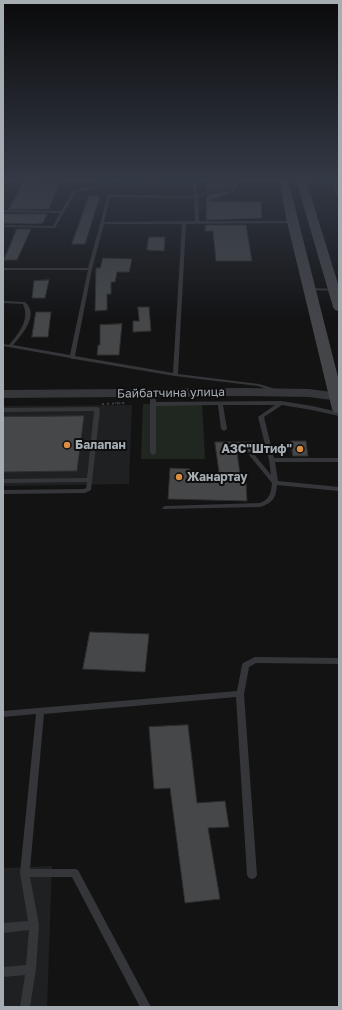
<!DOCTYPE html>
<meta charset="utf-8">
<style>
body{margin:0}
#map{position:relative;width:342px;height:1010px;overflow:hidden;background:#131314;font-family:"Golos Text",sans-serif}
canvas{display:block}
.frame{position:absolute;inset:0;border:4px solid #a6adb3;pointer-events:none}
</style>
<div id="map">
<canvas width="342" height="1010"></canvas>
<div class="frame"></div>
</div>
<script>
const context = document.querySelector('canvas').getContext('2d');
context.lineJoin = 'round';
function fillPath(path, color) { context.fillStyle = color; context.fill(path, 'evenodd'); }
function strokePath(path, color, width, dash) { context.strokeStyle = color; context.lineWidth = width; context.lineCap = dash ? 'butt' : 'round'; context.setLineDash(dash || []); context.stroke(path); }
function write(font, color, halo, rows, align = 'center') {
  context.font = font + ' "Golos Text",sans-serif'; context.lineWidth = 4; context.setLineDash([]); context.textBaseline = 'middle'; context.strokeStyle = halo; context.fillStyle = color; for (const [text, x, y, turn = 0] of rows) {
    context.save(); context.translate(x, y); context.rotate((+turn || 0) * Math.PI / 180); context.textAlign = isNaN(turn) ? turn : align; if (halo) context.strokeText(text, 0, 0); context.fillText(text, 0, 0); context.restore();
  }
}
const built = new Path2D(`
 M 132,405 L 129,484 L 3,486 L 3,406 Z
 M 52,866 L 47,1007 L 3,1007 L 3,868 Z`);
const green = new Path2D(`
 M 202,403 L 205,459 L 141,459 L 143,404 Z`);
const building = new Path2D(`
 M 24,181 L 59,183 L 49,209 L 9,209 Z
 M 229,182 L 231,186 L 207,190 L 207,183 Z
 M 234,191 L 209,201 L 261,202 L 262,218 L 206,220 L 207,195 Z
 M 89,196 L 100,196 L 85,244 L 72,244 Z
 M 3,214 L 47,214 L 43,223 L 33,224 L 3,223 Z
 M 206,225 L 246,225 L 252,261 L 216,261 L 213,231 L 205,231 Z
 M 17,229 L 31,229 L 17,260 L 4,260 Z
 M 149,237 L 165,237 L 164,251 L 147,250 Z
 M 103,258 L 132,259 L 129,272 L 117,272 L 115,282 L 111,282 L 111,294 L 107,294 L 107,310 L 95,311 L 96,268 L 100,268 Z
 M 49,280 L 45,298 L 32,298 L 34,281 Z
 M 138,307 L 149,307 L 151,331 L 133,332 L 133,321 L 139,321 Z
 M 36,312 L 51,312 L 48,337 L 32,337 Z
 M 122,324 L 119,355 L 97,355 L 98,345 L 100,345 L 100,325 Z
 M 84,416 L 77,471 L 3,472 L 3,417 Z
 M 291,441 L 306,441 L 308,456 L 293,456 Z
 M 215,442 L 253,442 L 255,452 L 237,452 L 241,481 L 246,481 L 247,501 L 168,499 L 170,468 L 190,469 L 189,481 L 220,481 Z
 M 90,632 L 149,634 L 145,672 L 83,669 Z
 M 188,725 L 197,803 L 225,801 L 229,827 L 208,828 L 220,899 L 185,903 L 170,788 L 154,789 L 149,727 Z`);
const pathFar1 = new Path2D(`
 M 115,403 L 125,403`);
const path = new Path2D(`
 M 102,404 L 125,403`);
const service = new Path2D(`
 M 88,180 L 96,180 L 107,181 L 193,182 L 193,180 L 206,180 L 205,181 L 196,182 L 197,195 L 210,190 L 232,187 L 238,181 L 249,180 L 249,181 L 240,183 L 234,189 L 211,192 L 198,197 L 199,221 L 293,221 L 294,222 L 292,223 L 186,224 L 178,374 L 259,384 L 279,390 L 279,392 L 275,392 L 258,386 L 175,376 L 74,359 L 72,359 L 70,358 L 3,346 L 3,344 L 9,345 C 19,333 30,320 23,304 L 3,303 L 3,301 L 25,302 C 40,314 22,335 13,345 L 70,355 L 88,270 L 3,270 L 3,268 L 88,268 L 108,195 L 194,196 L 193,184 L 109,183 L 75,193 L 55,228 L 3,227 L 3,225 L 53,226 L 60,213 L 3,212 L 3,210 L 61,211 L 73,191 L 103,183 ZM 110,197 L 194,198 L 195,221 L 104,222 ZM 104,224 L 182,224 L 173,373 L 75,356 L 92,269 Z
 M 273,180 L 278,180 L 285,182 L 283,183 Z
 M 309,288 L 339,289 L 339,291 L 310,290 L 309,290 Z
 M 153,391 L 156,393 L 156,402 L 281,401 L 312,406 L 339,412 L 339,416 L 312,410 L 282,405 L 264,417 L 274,458 L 339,458 L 339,462 L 275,462 L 278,481 L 339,487 L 339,491 L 277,485 C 276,498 273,503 260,507 L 163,509 L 162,508 L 165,506 L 260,503 C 270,499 271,493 272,483 L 249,455 L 252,453 L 254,454 L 271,475 L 269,460 L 258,417 L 275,405 L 223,405 L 227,429 L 224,431 L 221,429 L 218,405 L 156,406 L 156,453 L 153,455 L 150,453 L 150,393 Z
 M 97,407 L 100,409 L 91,490 L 85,493 L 3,494 L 3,490 L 84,489 L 86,488 L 87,482 L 3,483 L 3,479 L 87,478 L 94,411 L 3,412 L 3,408 Z
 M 255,657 L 339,658 L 339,664 L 256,663 L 249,667 L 244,694 L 257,875 L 255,878 L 252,879 L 249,878 L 247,875 L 236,697 L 44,714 L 30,869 L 75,869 L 78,870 L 151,1007 L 140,1007 L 72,877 L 30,877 L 39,925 L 36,969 L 30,1007 L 20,1007 L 25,975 L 3,977 L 3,967 L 26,965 L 29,930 L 3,933 L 3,923 L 28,921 L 20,873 L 36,714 L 3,717 L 3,711 L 237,691 L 242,665 L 243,663 Z`);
const minor = new Path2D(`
 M 283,180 L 339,180 L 339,197 L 336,195 L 332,184 L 281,183 L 281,181 Z`);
const tertiary = new Path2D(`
 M 246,388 L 309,389 L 339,393 L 339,401 L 309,397 L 246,396 L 3,398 L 3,390 Z`);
const secondary = new Path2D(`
 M 279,180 L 288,180 L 339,381 L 339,413 L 334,412 L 332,409 L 287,222 Z
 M 296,180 L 306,180 L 339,287 L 339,311 L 335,310 L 333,307 Z`);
const markers = [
 [67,445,4,"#de8e41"],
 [300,449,4,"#de8e41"],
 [179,477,4,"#de8e41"]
];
const streetNames = [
 ["Байбатчина улица",171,393,-1]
];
const poiNames = [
 ["Балапан",75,445],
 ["АЗС\"Штиф\"",292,449,"right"],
 ["Жанартау",187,477]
];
fillPath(built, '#1f2021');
fillPath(green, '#202720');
fillPath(building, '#454749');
strokePath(building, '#2d2e30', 1);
strokePath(pathFar1, '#3b3d40', 1.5, [1.5, 2.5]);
strokePath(path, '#3b3d40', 2, [2, 3]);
fillPath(service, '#353639');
fillPath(minor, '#353639');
fillPath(tertiary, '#353639');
fillPath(secondary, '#434549');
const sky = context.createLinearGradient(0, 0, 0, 321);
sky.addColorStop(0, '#0a0a0b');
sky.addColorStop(0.56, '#333945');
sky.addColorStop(1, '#33394500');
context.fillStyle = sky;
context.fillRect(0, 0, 342, 321);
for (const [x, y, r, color] of markers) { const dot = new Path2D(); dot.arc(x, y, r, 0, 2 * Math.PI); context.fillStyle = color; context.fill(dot); strokePath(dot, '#0e0e0f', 1.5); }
write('12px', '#a6adb3', '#0e0e0f', streetNames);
write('bold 12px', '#a6adb3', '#0e0e0f', poiNames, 'left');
</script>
